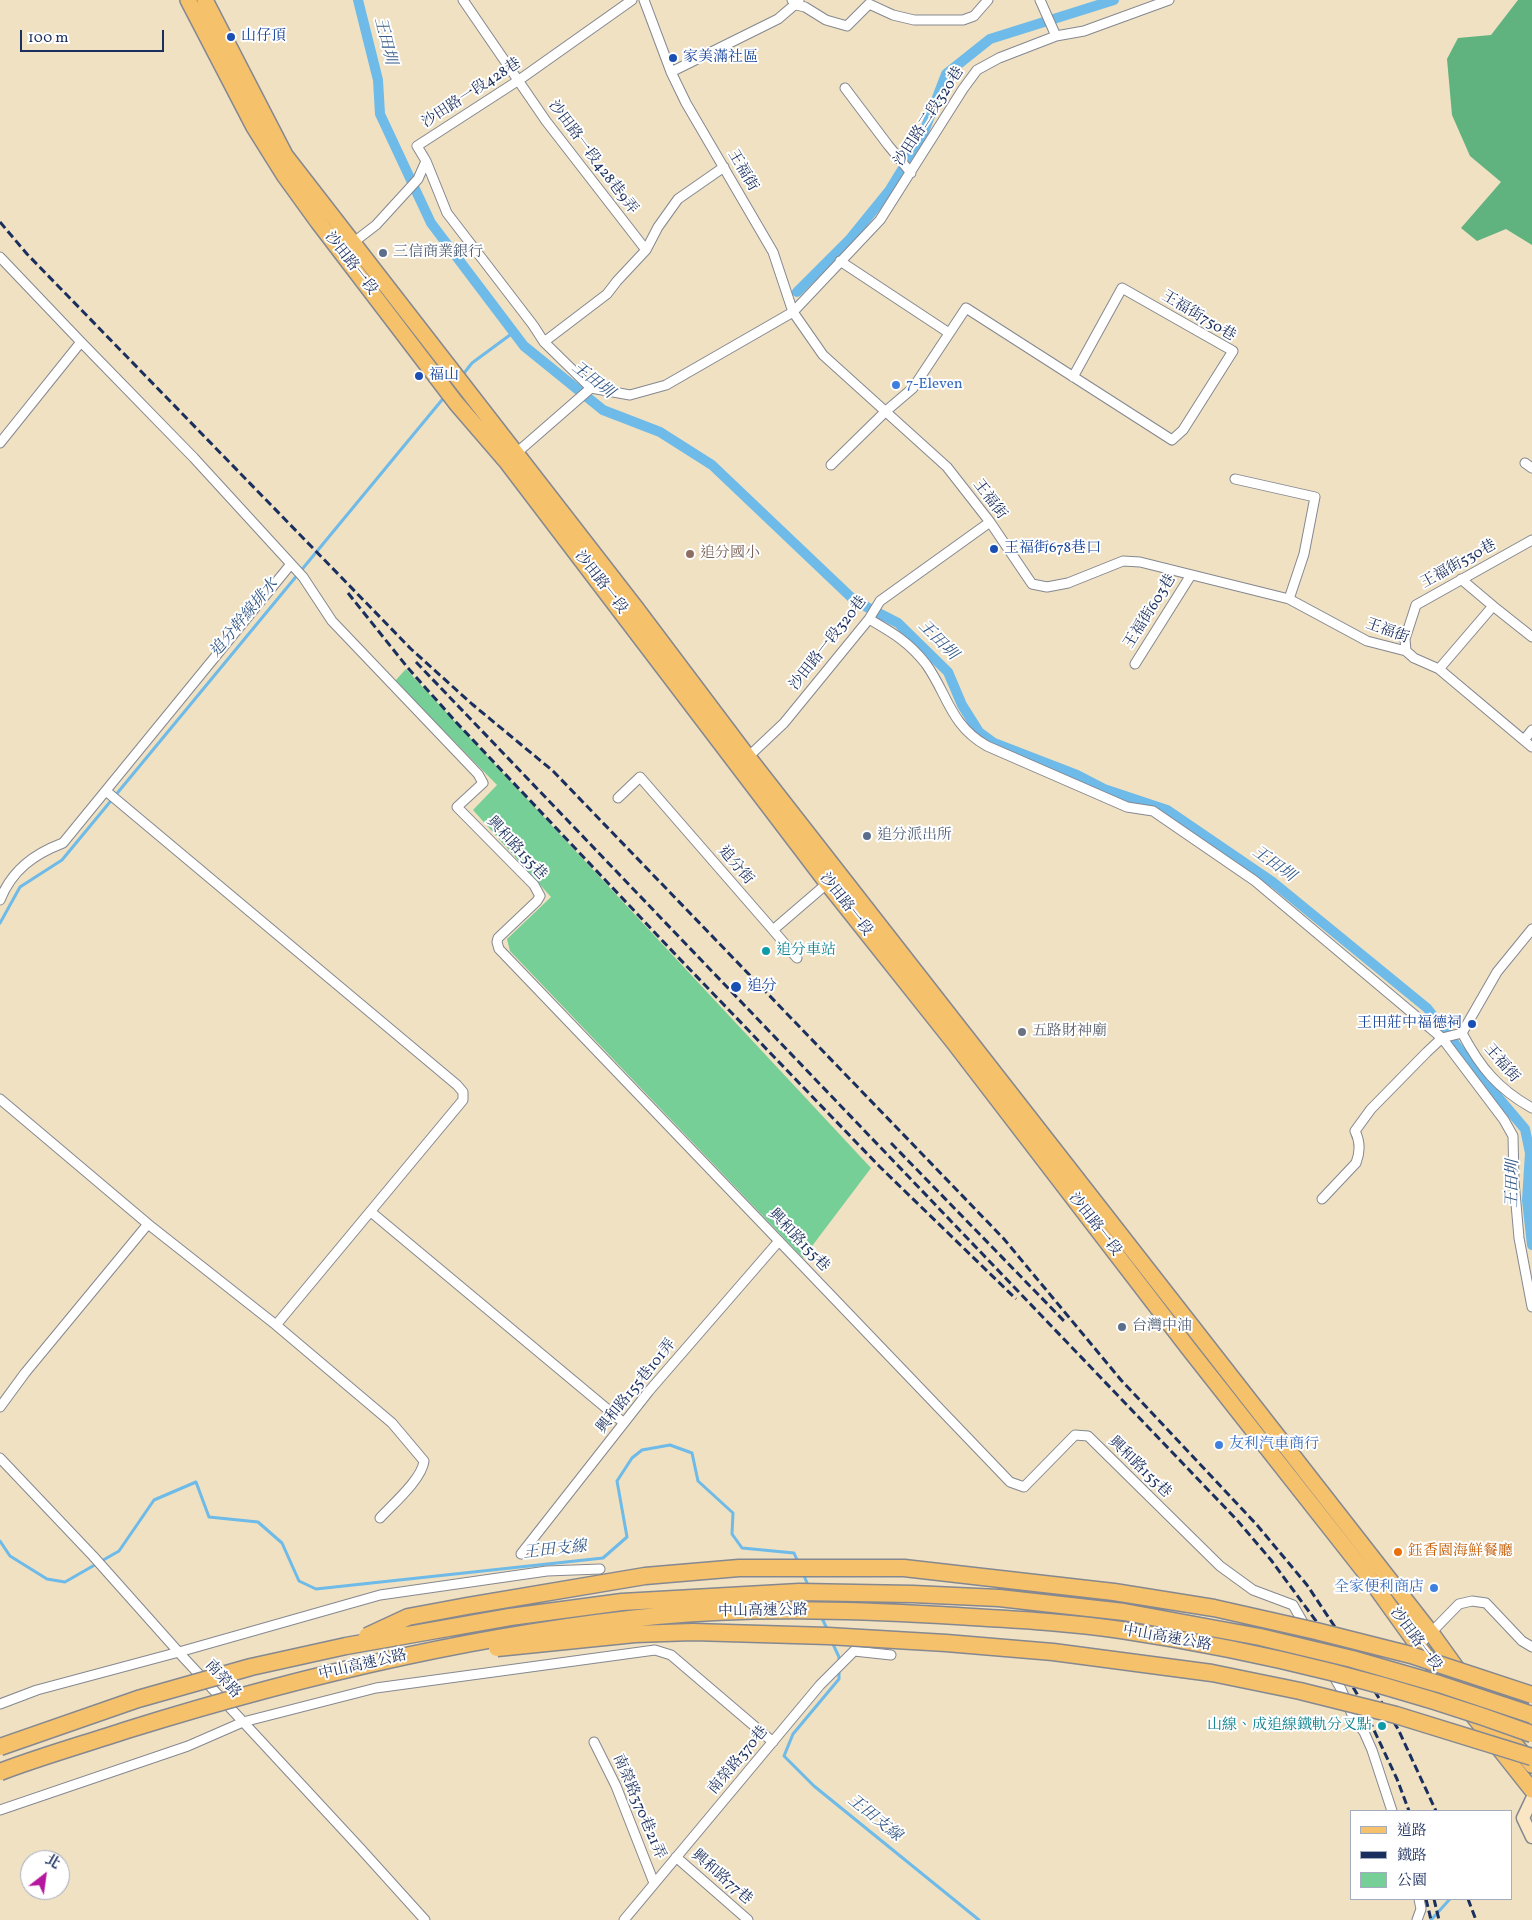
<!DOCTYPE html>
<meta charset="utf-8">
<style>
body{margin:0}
#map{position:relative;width:1532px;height:1920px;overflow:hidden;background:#efe1c2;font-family:Vollkorn,"Noto Serif TC",serif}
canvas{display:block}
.legend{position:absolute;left:1350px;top:1810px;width:162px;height:90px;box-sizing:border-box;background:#fff;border:1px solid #a4acbf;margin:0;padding:6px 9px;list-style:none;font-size:15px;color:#1b2f5e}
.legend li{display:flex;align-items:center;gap:10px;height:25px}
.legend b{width:25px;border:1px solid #a4acbf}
.north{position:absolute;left:20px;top:1850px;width:50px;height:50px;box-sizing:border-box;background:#fff;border:1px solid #a4acbf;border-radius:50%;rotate:30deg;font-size:14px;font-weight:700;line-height:20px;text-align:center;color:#1b2f5e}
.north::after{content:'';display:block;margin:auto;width:18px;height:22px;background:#b5179e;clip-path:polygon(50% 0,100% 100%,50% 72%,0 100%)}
.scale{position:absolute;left:20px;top:30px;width:144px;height:22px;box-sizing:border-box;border:2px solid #1b2f5e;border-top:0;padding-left:6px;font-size:15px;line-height:18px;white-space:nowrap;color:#1b2f5e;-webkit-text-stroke:4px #fff;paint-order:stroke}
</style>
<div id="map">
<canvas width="1532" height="1920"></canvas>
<ul class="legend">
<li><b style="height:6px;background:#f6c16b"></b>道路</li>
<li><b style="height:6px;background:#1b2f5e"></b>鐵路</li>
<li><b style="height:14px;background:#75cf96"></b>公園</li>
</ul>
<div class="north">北</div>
<div class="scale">100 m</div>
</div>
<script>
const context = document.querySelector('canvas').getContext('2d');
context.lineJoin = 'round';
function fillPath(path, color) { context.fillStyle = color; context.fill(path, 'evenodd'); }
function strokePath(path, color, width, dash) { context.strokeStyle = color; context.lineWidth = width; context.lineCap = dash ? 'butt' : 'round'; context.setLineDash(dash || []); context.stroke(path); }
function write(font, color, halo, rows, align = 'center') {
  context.font = font + ' Vollkorn,"Noto Serif TC",serif'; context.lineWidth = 4; context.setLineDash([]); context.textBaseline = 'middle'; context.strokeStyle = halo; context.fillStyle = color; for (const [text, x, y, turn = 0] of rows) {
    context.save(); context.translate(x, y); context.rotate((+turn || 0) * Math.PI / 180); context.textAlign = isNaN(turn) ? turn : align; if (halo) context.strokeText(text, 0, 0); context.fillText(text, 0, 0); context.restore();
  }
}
const green = new Path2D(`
 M 406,669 L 871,1168 L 803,1258 L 510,951 L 507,939 L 551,897 L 473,810 L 497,785 L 395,681 Z`);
const forest = new Path2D(`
 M 1518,0 L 1532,0 L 1532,245 L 1506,229 L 1477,241 L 1461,228 L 1501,182 L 1470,156 L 1452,115 L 1447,59 L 1458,38 L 1491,35 Z`);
const stream = new Path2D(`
 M 461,377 L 472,363 L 514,332
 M 0,923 L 20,887 L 62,860 L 446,395
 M 0,1541 L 10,1556 L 47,1579 L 65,1582 L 119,1551 L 154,1500 L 196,1482 L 209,1517 L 258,1522 L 282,1543 L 299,1581 L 316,1589 L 603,1558 L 627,1537 L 617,1481 L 632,1458 L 642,1450 L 670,1445 L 692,1453 L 698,1481 L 733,1513 L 732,1534 L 742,1548 L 794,1553 L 798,1562
 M 803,1573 L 809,1588
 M 821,1616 L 828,1631
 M 832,1642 L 839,1657 L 839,1679 L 793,1734 L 784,1756 L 814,1786 L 979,1920
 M 1431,1920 L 1449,1900`);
const canal = new Path2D(`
 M 358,0 L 378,80 L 380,114 L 431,223 L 524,346 L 603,410 L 660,432 L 712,465 L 855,601 L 898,623 L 948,672 L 962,705 L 979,732 L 994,743 L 1077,775 L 1104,789 L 1167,810 L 1274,883 L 1427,1008 L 1481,1077 L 1525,1129 L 1530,1153 L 1527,1200 L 1532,1245
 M 797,292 L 850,239 L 889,191 L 922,137 L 946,74 L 990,39 L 1114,0`);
const street = new Path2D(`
 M 463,0 L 546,121 L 646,250
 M 644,0 L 671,72 L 686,103 L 773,252 L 793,312 L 823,355 L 947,467 L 990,522 L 1032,584 L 1047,587 L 1068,583 L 1123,561 L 1140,562 L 1289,599 L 1367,641 L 1406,651 L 1414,658 L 1439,669 L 1532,747
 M 792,0 L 796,5 L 805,7 L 826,20 L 847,26 L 869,4 L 893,15 L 914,20 L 963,20 L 974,16 L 988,0
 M 1040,0 L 1056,36
 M 671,72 L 778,19 L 799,1
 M 845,88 L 888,145 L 911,173
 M 426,161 L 447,213 L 533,325 L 544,342 L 591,388
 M 350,245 L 376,225 L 418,179 L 426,161 L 417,146 L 519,80 L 632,0
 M 0,257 L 81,342 L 194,458 L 303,577 L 332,621 L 478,774 L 483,783 L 457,807 L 534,885 L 540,896 L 537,901 L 498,938 L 497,942 L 499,949 L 1010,1482 L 1024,1487 L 1075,1435 L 1088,1436 L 1220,1566 L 1253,1590 L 1293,1605 L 1341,1689 L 1354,1719 L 1364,1732 L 1372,1750 L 1392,1811
 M 840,261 L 949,333
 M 544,342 L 607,294 L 617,281 L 646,250 L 658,227 L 678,199 L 724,167
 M 0,443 L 81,342
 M 513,456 L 591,388 L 630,395 L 666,385 L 793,312 L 880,220 L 963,89 L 977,70 L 999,58 L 1056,36 L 1084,31 L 1169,0
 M 1525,463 L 1532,468
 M 831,465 L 886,411 L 913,388 L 966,308 L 1172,440 L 1183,430 L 1233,351 L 1122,288 L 1073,377
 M 1235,479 L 1315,497 L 1304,554 L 1289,599
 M 1461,579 L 1493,606 L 1532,637
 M 869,619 C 893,633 909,642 926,664 C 948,695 950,725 987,746 L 1127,807 L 1153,811 L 1255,881 L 1442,1038 L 1504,1120 L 1513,1136 L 1514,1181 L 1519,1238 L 1532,1307
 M 1406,651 L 1405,639 L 1416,605 L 1532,540
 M 1135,664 L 1191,575
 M 1439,669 L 1493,606
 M 1524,740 L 1532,730
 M 748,757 L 784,723 L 869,619 L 880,601 L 990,522
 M 106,791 L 457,1085 L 463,1092 L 463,1100 L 276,1325
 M 618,798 L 640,777 L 773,930 L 830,881
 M 0,900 C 12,870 34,854 63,843 L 291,564
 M 773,930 L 797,958
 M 1462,1033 L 1497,972 L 1532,929
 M 1462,1033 C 1480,1067 1498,1089 1532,1108
 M 0,1099 L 148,1224 L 276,1325 L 392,1423 L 424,1461 C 422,1479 393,1504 380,1518
 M 1322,1199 L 1356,1163 C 1360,1153 1360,1141 1355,1131 L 1371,1109 L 1427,1052 L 1442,1038 L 1462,1033
 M 371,1212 L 624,1423
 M 0,1407 L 25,1373 L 148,1224
 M 0,1458 L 93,1556 L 183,1657 L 360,1848 L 425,1920
 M 521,1554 L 649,1391 L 779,1241
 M 1418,1646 L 1459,1604 L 1472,1601 L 1486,1603 L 1522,1641 L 1532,1647
 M 0,1704 L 37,1690 L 179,1652 L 380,1595 L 547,1571 L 600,1569
 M 594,1742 L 616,1786 L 654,1883
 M 0,1810 L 188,1746 L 243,1722 L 376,1688 L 655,1650 L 671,1655 L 773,1742
 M 676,1857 L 748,1920
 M 624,1920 L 820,1685 L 854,1651 L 891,1655
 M 1417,1920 L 1421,1909 L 1419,1899`);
const secondary = new Path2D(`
 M 1532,1799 L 1523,1818 L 1532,1837`);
const primary = new Path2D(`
 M 188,0 L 254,127 L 284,175 L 318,222 L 456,403 L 506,461 L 827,883 L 955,1044 L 1189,1349 L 1367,1575 L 1418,1646 L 1532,1790
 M 205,0 L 285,155 L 636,608 L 748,757 L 1432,1634 L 1483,1705 L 1532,1765`);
const highway = new Path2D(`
 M 1494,1742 L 1526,1721`);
const rail = new Path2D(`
 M 0,222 L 27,254 L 411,649 L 472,704 L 553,771 L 1004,1239 L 1121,1380 L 1257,1525 L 1307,1585 L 1337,1630 L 1398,1729 L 1436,1811
 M 348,593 L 408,668 L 456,722 L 676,955 L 879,1166 L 1016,1299
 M 416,662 L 1237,1520 L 1271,1560 L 1316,1621 L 1357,1694 L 1397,1779 L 1409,1811
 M 891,1143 L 1064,1321
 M 1426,1899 L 1431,1920
 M 1434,1899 L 1439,1920
 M 1468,1899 L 1476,1920`);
const highwayBridge = new Path2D(`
 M 367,1636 L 408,1617 L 467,1606 L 645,1576 L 739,1568 L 904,1568 L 1114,1592 L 1214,1608 L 1316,1631 L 1411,1655 L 1532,1695
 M 497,1648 L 635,1634 L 693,1632 L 828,1636 L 946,1643 L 1053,1652 L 1212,1673 L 1300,1691 L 1396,1715 L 1532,1757
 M 0,1747 L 138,1699 L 251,1667 L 346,1646 L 510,1617 L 622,1602 L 799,1592 L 913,1594 L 999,1598 L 1124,1612 L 1260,1637 L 1352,1659 L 1439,1684 L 1532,1715
 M 0,1772 C 42,1756 85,1744 127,1730 C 300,1676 477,1634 657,1616 C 750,1607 848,1610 940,1615 C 1000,1619 1061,1621 1121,1630 C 1261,1651 1399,1685 1532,1734`);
const markers = [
 [231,37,5,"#1a4fb4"],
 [673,58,5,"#1a4fb4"],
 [383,253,5,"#5c6f8a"],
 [419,376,5,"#1a4fb4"],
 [896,385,5,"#3f7fe0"],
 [994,549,5,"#1a4fb4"],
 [690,554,5,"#8d6e63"],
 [867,836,5,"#5c6f8a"],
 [766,951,5,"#0f9aa8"],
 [736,987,6,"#1a4fb4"],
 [1472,1024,5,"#1a4fb4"],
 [1022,1032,5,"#6b7280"],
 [1122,1327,5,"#5c6f8a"],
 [1219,1445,5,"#3f7fe0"],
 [1398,1552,5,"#e8710a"],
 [1434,1588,5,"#3f7fe0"],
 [1382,1726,5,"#0f9aa8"]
];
const transitNames = [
 ["山仔頂",241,37],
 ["家美滿社區",683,58],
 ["福山",429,376],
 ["王福街678巷口",1004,549],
 ["追分",747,987],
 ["王田莊中福德祠",1462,1024,"right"]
];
const streetNames = [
 ["沙田路一段428巷",472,94,-33],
 ["沙田路二段320巷",930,117,-57],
 ["沙田路一段428巷9弄",592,158,53],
 ["王福街",742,171,60],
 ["沙田路一段",350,264,52],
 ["王福街750巷",1198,317,31],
 ["王福街",989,500,53],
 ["王福街530巷",1459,565,-29],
 ["沙田路一段",600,583,52],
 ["王福街603巷",1151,612,-58],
 ["王福街",1387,632,20],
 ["沙田路一段320巷",829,644,-52],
 ["興和路155巷",516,849,47],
 ["追分街",735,866,49],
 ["沙田路一段",845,905,52],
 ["王福街",1501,1064,49],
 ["沙田路一段",1094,1225,52],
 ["興和路155巷",798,1241,46],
 ["興和路155巷101弄",637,1387,-51],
 ["興和路155巷",1139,1468,44],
 ["中山高速公路",763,1612,-1],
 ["中山高速公路",1167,1639,10],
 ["沙田路一段",1415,1640,53],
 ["中山高速公路",363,1666,-13],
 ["南榮路",222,1680,48],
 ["南榮路370巷",739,1761,-50],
 ["南榮路370巷21弄",638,1807,67],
 ["興和路77巷",721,1878,41]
];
const serviceNames = [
 ["三信商業銀行",393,253],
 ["追分派出所",877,836],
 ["台灣中油",1132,1327]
];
const shopNames = [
 ["7-Eleven",906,385],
 ["友利汽車商行",1229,1445],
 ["全家便利商店",1424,1588,"right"]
];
const educationNames = [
 ["追分國小",700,554]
];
const cultureNames = [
 ["追分車站",776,951],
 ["山線、成追線鐵軌分叉點",1372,1726,"right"]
];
const worshipNames = [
 ["五路財神廟",1032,1032]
];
const foodNames = [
 ["鈺香園海鮮餐廳",1408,1552]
];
const waterNames = [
 ["王田圳",384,41,76],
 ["王田圳",592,381,38],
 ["追分幹線排水",245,619,-50],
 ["王田圳",937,641,45],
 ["王田圳",1273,865,36],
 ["王田圳",1514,1184,-89],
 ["王田支線",555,1551,-6],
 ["王田支線",874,1819,39]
];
fillPath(green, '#75cf96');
fillPath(forest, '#60b27f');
strokePath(stream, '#6ebae8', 3);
strokePath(canal, '#6ebae8', 10);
strokePath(street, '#858890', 11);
strokePath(secondary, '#858890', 15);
strokePath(primary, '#858890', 18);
strokePath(highway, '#858890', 19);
strokePath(street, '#fff', 9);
strokePath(secondary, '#fbe6c4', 12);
strokePath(primary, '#f6c16b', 15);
strokePath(highway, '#f6c16b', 16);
strokePath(rail, '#1b2f5e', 3, [8, 4]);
strokePath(highwayBridge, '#858890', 19, []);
strokePath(highwayBridge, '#f6c16b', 16);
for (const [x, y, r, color] of markers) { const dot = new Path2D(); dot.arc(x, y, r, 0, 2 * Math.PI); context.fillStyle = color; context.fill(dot); strokePath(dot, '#fff', 2); }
write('15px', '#164399', '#fff', transitNames, 'left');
write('15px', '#1b2f5e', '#fff', streetNames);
write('15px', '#4e5e75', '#fff', serviceNames, 'left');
write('15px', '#366cbe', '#fff', shopNames, 'left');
write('15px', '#785e54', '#fff', educationNames, 'left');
write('15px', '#0d838f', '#fff', cultureNames, 'left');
write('15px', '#5b616d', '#fff', worshipNames, 'left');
write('15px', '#c56008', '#fff', foodNames, 'left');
write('italic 16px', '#345987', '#fff', waterNames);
</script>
